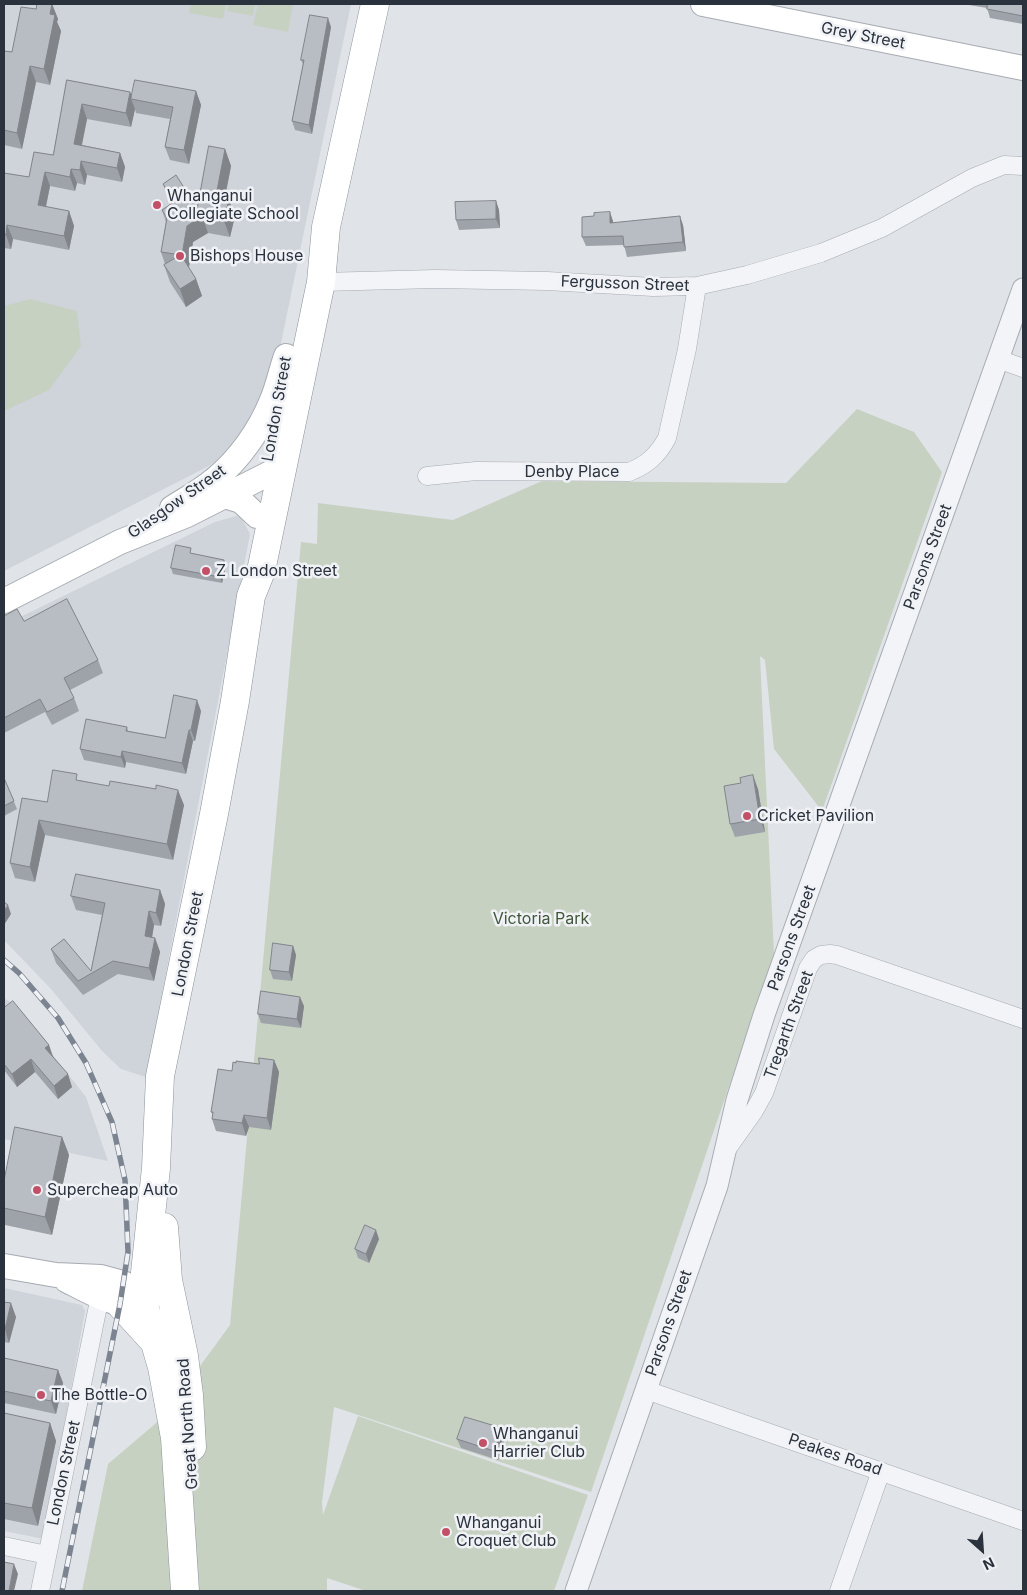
<!DOCTYPE html>
<style>
body{margin:0}
#map{position:relative;width:1027px;height:1595px;overflow:hidden;background:#e0e4e8;font-family:Inter,sans-serif}
canvas{display:block}
.frame{position:absolute;inset:0;border:5px solid #2a323e;pointer-events:none}
.north{position:absolute;left:957px;top:1525px;width:50px;height:50px;-webkit-text-stroke:4px #f0f2f6;paint-order:stroke;rotate:154deg;font-size:14px;font-weight:700;line-height:20px;text-align:center;color:#2a323e}
.north::after{content:'';display:block;margin:auto;width:18px;height:22px;background:#2a323e;clip-path:polygon(50% 0,100% 100%,50% 72%,0 100%)}
</style>
<div id="map">
<canvas width="1027" height="1595"></canvas>
<div class="frame"></div>
<div class="north">N</div>
</div>
<script>
const context = document.querySelector('canvas').getContext('2d');
context.lineJoin = 'round';
function fillPath(path, color) { context.fillStyle = color; context.fill(path, 'evenodd'); }
function strokePath(path, color, width, dash) { context.strokeStyle = color; context.lineWidth = width; context.lineCap = dash ? 'butt' : 'round'; context.setLineDash(dash || []); context.stroke(path); }
function write(font, color, halo, rows, align = 'center') {
  context.font = font + ' Inter,sans-serif'; context.lineWidth = 5; context.setLineDash([]); context.textBaseline = 'middle'; context.strokeStyle = halo; context.fillStyle = color; for (const [text, x, y, turn = 0] of rows) {
    context.save(); context.translate(x, y); context.rotate((+turn || 0) * Math.PI / 180); context.textAlign = isNaN(turn) ? turn : align; if (halo) context.strokeText(text, 0, 0); context.fillText(text, 0, 0); context.restore();
  }
}
const built = new Path2D(`
 M 4,4 L 351,4 L 268,406 L 240,450 L 4,571 Z
 M 240,515 L 250,534 L 146,1077 L 121,1069 L 103,1052 L 51,989 L 4,940 L 4,625 L 215,522 Z
 M 4,998 L 13,1004 L 86,1097 L 108,1161 L 4,1139 Z
 M 4,1288 L 82,1305 L 85,1311 L 44,1539 L 4,1531 Z`);
const green = new Path2D(`
 M 191,4 L 226,4 L 223,19 L 189,13 Z
 M 229,4 L 255,4 L 253,16 L 227,11 Z
 M 258,4 L 293,4 L 288,32 L 253,25 Z
 M 30,299 L 77,311 L 81,346 L 49,390 L 4,411 L 4,306 Z
 M 857,409 L 914,432 L 942,472 L 822,811 L 774,749 L 765,660 L 760,656 L 774,954 L 591,1492 L 334,1407 L 322,1502 L 323,1515 L 358,1416 L 588,1495 L 554,1591 L 366,1591 L 327,1578 L 327,1591 L 82,1591 L 108,1464 L 162,1418 L 230,1325 L 301,542 L 317,544 L 318,503 L 453,520 L 542,481 L 786,483 Z`);
const minor = new Path2D(`
 M 321,282 L 435,279 L 547,281 L 653,287 L 697,286 L 747,275 L 821,253 L 882,228 L 972,178 L 1004,165 L 1023,166
 M 998,359 L 1023,368
 M 427,476 L 476,471 L 629,472 C 647,465 658,455 667,438 L 687,349 L 697,286
 M 727,1149 L 754,1111 L 764,1093 L 808,968 L 814,959 L 821,955 L 830,954 L 837,955 L 1023,1019
 M 646,1390 L 1023,1521
 M 4,1546 L 47,1555
 M 40,1591 L 100,1296
 M 839,1591 L 881,1471`);
const tertiary = new Path2D(`
 M 576,1591 L 717,1186 L 737,1100 L 764,1015 L 1023,289`);
const secondary = new Path2D(`
 M 703,4 L 1023,68
 M 225,496 L 241,501 L 257,516
 M 172,508 C 186,499 201,491 214,480 C 239,460 260,430 272,400 C 278,386 281,370 286,356
 M 4,601 L 120,542 L 187,515 L 282,467
 M 4,1266 L 56,1275 L 101,1277 L 123,1283 L 144,1293
 M 66,1280 C 80,1287 108,1303 122,1303 C 127,1304 132,1301 137,1298`);
const trunk = new Path2D(`
 M 164,1227 L 168,1280 L 184,1356 L 189,1395 L 192,1447
 M 120,1304 L 150,1337
 M 185,1591 L 175,1438 L 162,1367 L 145,1309 L 144,1282 L 156,1168 L 160,1076 L 214,814 L 235,701 L 251,596 L 261,571 L 321,282 L 326,227 L 375,4`);
const rail = new Path2D(`
 M 4,960 L 19,973 L 58,1018 L 86,1063 L 112,1122 L 125,1180 L 128,1252 L 120,1304 L 62,1591`);
const wall = new Path2D(`
 M 37,4 L 52,4 L 58,19 L 57,22 L 61,31 L 50,85 L 36,82 L 22,149 L 4,145 L 4,51 L 12,52 L 36,9 Z
 M 969,4 L 1023,4 L 1023,24 L 990,18 L 987,8 L 969,5 Z
 M 331,27 L 312,134 L 295,130 L 292,121 L 303,64 L 301,60 Z
 M 67,80 L 130,92 L 131,96 L 196,91 L 201,105 L 189,164 L 170,160 L 165,147 L 170,119 L 136,113 L 135,109 L 131,127 L 87,119 L 82,145 L 120,153 L 125,167 L 122,182 L 87,175 L 85,185 L 77,183 L 75,191 L 50,186 L 46,207 L 69,211 L 74,226 L 69,250 L 13,239 L 11,249 L 4,248 L 4,173 L 29,177 L 53,155 Z
 M 225,149 L 231,166 L 225,198 L 235,216 L 230,237 L 208,233 L 193,242 L 189,268 L 196,279 L 202,296 L 186,307 L 170,282 L 164,265 L 165,264 L 161,252 L 166,222 L 162,210 L 171,204 L 169,200 L 163,184 L 197,208 Z
 M 496,201 L 499,210 L 500,228 L 459,230 L 456,220 Z
 M 594,216 L 613,221 L 613,223 L 683,225 L 686,251 L 627,257 L 624,245 L 586,246 L 582,237 Z
 M 193,554 L 224,560 L 226,566 L 222,583 L 173,574 L 171,568 Z
 M 4,616 L 24,621 L 98,660 L 103,673 L 70,690 L 74,698 L 79,711 L 52,725 L 45,712 L 4,733 Z
 M 201,711 L 195,741 L 193,741 L 186,774 L 126,762 L 125,768 L 84,760 L 80,749 L 127,727 L 128,731 L 165,738 Z
 M 4,778 L 17,809 L 4,816 Z
 M 79,780 L 184,805 L 173,860 L 45,835 L 35,882 L 15,878 L 10,863 L 47,802 Z
 M 758,789 L 765,832 L 735,837 L 730,824 Z
 M 160,890 L 165,904 L 161,926 L 154,925 L 152,937 L 155,938 L 160,952 L 154,981 L 118,974 L 83,995 L 56,963 L 51,949 L 91,971 L 102,915 L 76,910 L 71,896 Z
 M 293,946 L 296,955 L 292,981 L 273,979 L 270,970 Z
 M 304,1006 L 301,1028 L 261,1023 L 258,1014 Z
 M 4,1008 L 49,1045 L 53,1056 L 72,1087 L 58,1099 L 35,1072 L 17,1087 L 4,1070 Z
 M 274,1060 L 279,1072 L 271,1130 L 249,1127 L 246,1136 L 216,1131 L 212,1119 L 213,1115 L 211,1112 L 232,1071 Z
 M 62,1137 L 69,1155 L 52,1235 L 5,1225 L 4,1223 L 4,1181 Z
 M 379,1239 L 369,1263 L 358,1258 L 355,1249 Z
 M 4,1302 L 16,1317 L 9,1343 L 4,1342 Z
 M 4,1358 L 58,1370 L 63,1383 L 56,1414 L 4,1403 Z
 M 4,1413 L 50,1423 L 56,1441 L 38,1526 L 4,1519 Z
 M 502,1428 L 505,1438 L 498,1460 L 461,1448 L 457,1439 Z`);
const shadedWall = new Path2D(`
 M 52,4 L 58,19 L 57,22 L 61,31 L 50,85 L 44,69 L 50,14 Z
 M 328,18 L 331,27 L 312,134 L 309,125 Z
 M 30,66 L 36,82 L 22,149 L 17,133 Z
 M 196,91 L 201,105 L 189,164 L 184,150 Z
 M 130,92 L 133,99 L 131,99 L 135,109 L 131,127 L 126,113 Z
 M 82,104 L 87,119 L 79,158 L 74,144 Z
 M 225,149 L 231,166 L 222,212 L 216,196 Z
 M 120,153 L 125,167 L 122,182 L 117,168 Z
 M 81,161 L 87,175 L 85,185 L 80,170 Z
 M 71,169 L 77,183 L 75,191 L 70,177 Z
 M 45,172 L 50,186 L 43,220 L 38,205 Z
 M 229,199 L 235,216 L 230,237 L 224,221 Z
 M 496,201 L 499,210 L 500,228 L 496,219 Z
 M 69,211 L 74,226 L 69,250 L 64,236 Z
 M 610,212 L 613,221 L 613,232 L 610,223 Z
 M 202,216 L 208,233 L 193,242 L 188,272 L 182,255 L 187,226 Z
 M 680,216 L 683,225 L 686,251 L 683,242 Z
 M 7,225 L 13,239 L 11,249 L 6,235 Z
 M 196,279 L 202,296 L 186,307 L 180,289 Z
 M 224,560 L 226,566 L 222,583 L 220,577 Z
 M 197,700 L 201,711 L 195,741 L 191,730 Z
 M 189,730 L 193,741 L 186,774 L 182,763 Z
 M 122,751 L 126,762 L 125,768 L 121,757 Z
 M 753,775 L 758,789 L 765,832 L 760,819 Z
 M 178,790 L 184,805 L 173,860 L 167,844 Z
 M 39,820 L 45,835 L 35,882 L 30,867 Z
 M 160,890 L 165,904 L 161,926 L 156,913 Z
 M 8,905 L 11,914 L 4,925 L 4,911 Z
 M 149,911 L 154,925 L 150,950 L 145,936 Z
 M 155,938 L 160,952 L 154,981 L 149,968 Z
 M 293,946 L 296,955 L 292,981 L 289,972 Z
 M 300,997 L 304,1006 L 301,1028 L 297,1019 Z
 M 49,1045 L 53,1058 L 45,1048 Z
 M 31,1059 L 35,1072 L 17,1087 L 12,1074 Z
 M 274,1060 L 279,1072 L 271,1130 L 267,1118 Z
 M 68,1074 L 72,1087 L 58,1099 L 54,1086 Z
 M 244,1115 L 249,1127 L 246,1136 L 242,1123 Z
 M 62,1137 L 69,1155 L 52,1235 L 45,1217 Z
 M 376,1230 L 379,1239 L 369,1263 L 366,1254 Z
 M 11,1303 L 16,1317 L 9,1343 L 5,1329 Z
 M 58,1370 L 63,1383 L 56,1414 L 51,1401 Z
 M 50,1423 L 56,1441 L 38,1526 L 32,1508 Z
 M 502,1428 L 505,1438 L 498,1460 L 494,1451 Z
 M 14,1564 L 18,1574 L 14,1591 L 9,1591 Z`);
const building = new Path2D(`
 M 37,4 L 52,4 L 50,14 L 55,15 L 44,69 L 30,66 L 17,133 L 4,130 L 4,51 L 12,52 L 21,7 L 36,9 Z
 M 988,4 L 1023,4 L 1023,16 L 987,9 Z
 M 310,15 L 328,18 L 309,125 L 292,121 L 304,60 L 301,60 Z
 M 67,80 L 130,92 L 126,113 L 82,104 L 74,144 L 120,153 L 117,168 L 81,161 L 80,170 L 71,169 L 70,177 L 45,172 L 38,205 L 69,211 L 64,236 L 7,225 L 6,235 L 4,234 L 4,173 L 29,177 L 34,152 L 53,155 Z
 M 135,80 L 196,91 L 184,150 L 165,147 L 173,107 L 131,99 Z
 M 209,146 L 225,149 L 216,196 L 229,199 L 224,221 L 202,216 L 187,226 L 182,255 L 161,252 L 167,218 L 162,210 L 174,202 L 163,184 L 176,175 L 197,208 Z
 M 496,201 L 496,219 L 456,220 L 455,202 Z
 M 610,212 L 610,223 L 680,216 L 683,242 L 624,247 L 623,236 L 582,237 L 582,217 L 594,216 L 594,213 Z
 M 181,255 L 196,279 L 180,289 L 164,265 Z
 M 176,545 L 191,548 L 190,553 L 224,560 L 220,577 L 171,568 Z
 M 67,599 L 98,660 L 64,678 L 74,698 L 47,712 L 40,699 L 4,718 L 4,616 L 17,609 L 24,621 Z
 M 174,695 L 197,700 L 191,730 L 189,730 L 182,763 L 122,751 L 121,757 L 80,749 L 86,719 L 127,727 L 126,731 L 165,738 Z
 M 53,770 L 77,774 L 76,780 L 109,786 L 110,781 L 156,789 L 156,785 L 178,790 L 167,844 L 39,820 L 30,867 L 10,863 L 22,798 L 47,802 Z
 M 753,775 L 760,819 L 730,824 L 724,786 L 741,783 L 740,778 Z
 M 4,778 L 14,801 L 4,806 Z
 M 76,874 L 160,890 L 156,913 L 149,911 L 145,936 L 155,938 L 149,968 L 113,961 L 78,981 L 51,949 L 64,939 L 91,971 L 105,903 L 71,896 Z
 M 4,902 L 8,905 L 4,911 Z
 M 273,943 L 293,946 L 289,972 L 270,970 Z
 M 261,991 L 300,997 L 297,1019 L 258,1014 Z
 M 13,1001 L 49,1045 L 45,1048 L 68,1074 L 54,1086 L 31,1059 L 12,1074 L 4,1064 L 4,1008 Z
 M 259,1058 L 274,1060 L 267,1118 L 244,1115 L 242,1123 L 212,1119 L 213,1112 L 211,1112 L 218,1069 L 232,1071 L 233,1062 L 236,1063 L 236,1061 L 259,1064 Z
 M 15,1127 L 62,1137 L 45,1217 L 4,1208 L 4,1181 Z
 M 365,1225 L 376,1230 L 366,1254 L 355,1249 Z
 M 4,1302 L 11,1303 L 5,1329 L 4,1329 Z
 M 4,1358 L 58,1370 L 51,1401 L 4,1391 Z
 M 4,1413 L 50,1423 L 32,1508 L 4,1503 Z
 M 465,1417 L 502,1428 L 494,1451 L 457,1439 Z
 M 4,1562 L 14,1564 L 9,1591 L 4,1591 Z`);
const markers = [
 [157,205,5,"#c25167"],
 [180,256,5,"#c25167"],
 [206,571,5,"#c25167"],
 [747,816,5,"#c25167"],
 [37,1190,5,"#c25167"],
 [41,1395,5,"#c25167"],
 [483,1443,5,"#c25167"],
 [446,1532,5,"#c25167"]
];
const streetNames = [
 ["Grey Street",863,36,11],
 ["Fergusson Street",625,284,2],
 ["London Street",277,409,-80],
 ["Denby Place",572,472],
 ["Glasgow Street",177,502,-35],
 ["Parsons Street",928,557,-70],
 ["Parsons Street",792,938,-70],
 ["London Street",188,944,-79],
 ["Tregarth Street",789,1025,-70],
 ["Parsons Street",669,1323,-71],
 ["Great North Road",188,1424,-94],
 ["Peakes Road",835,1455,19],
 ["London Street",64,1473,-78]
];
const poiNames = [
 ["Whanganui",167,196],
 ["Collegiate School",167,214],
 ["Bishops House",190,256],
 ["Z London Street",216,571],
 ["Cricket Pavilion",757,816],
 ["Supercheap Auto",47,1190],
 ["The Bottle-O",51,1395],
 ["Whanganui",493,1434],
 ["Harrier Club",493,1452],
 ["Whanganui",456,1523],
 ["Croquet Club",456,1541]
];
const parkNames = [
 ["Victoria Park",541,919]
];
fillPath(built, '#cfd3da');
fillPath(green, '#c7d1c2');
strokePath(minor, '#a6abb2', 19);
strokePath(tertiary, '#a6abb2', 23);
strokePath(secondary, '#a6abb2', 26);
strokePath(trunk, '#89929d', 29);
strokePath(minor, '#f3f4f7', 18);
strokePath(tertiary, '#f3f4f7', 21);
strokePath(secondary, '#fff', 24);
strokePath(trunk, '#fff', 28);
strokePath(rail, '#7b8490', 5.5);
strokePath(rail, '#f0f2f6', 4, [11]);
fillPath(wall, '#9ea3a9');
fillPath(shadedWall, '#818489');
fillPath(building, '#b8bdc4');
strokePath(building, '#818489', 1);
for (const [x, y, r, color] of markers) { const dot = new Path2D(); dot.arc(x, y, r, 0, 2 * Math.PI); context.fillStyle = color; context.fill(dot); strokePath(dot, '#f0f2f6', 2); }
write('16px', '#2a323e', '#f0f2f6', streetNames);
write('16px', '#2a323e', '#f0f2f6', poiNames, 'left');
write('16px', '#405839', '#f0f2f6', parkNames);
</script>
